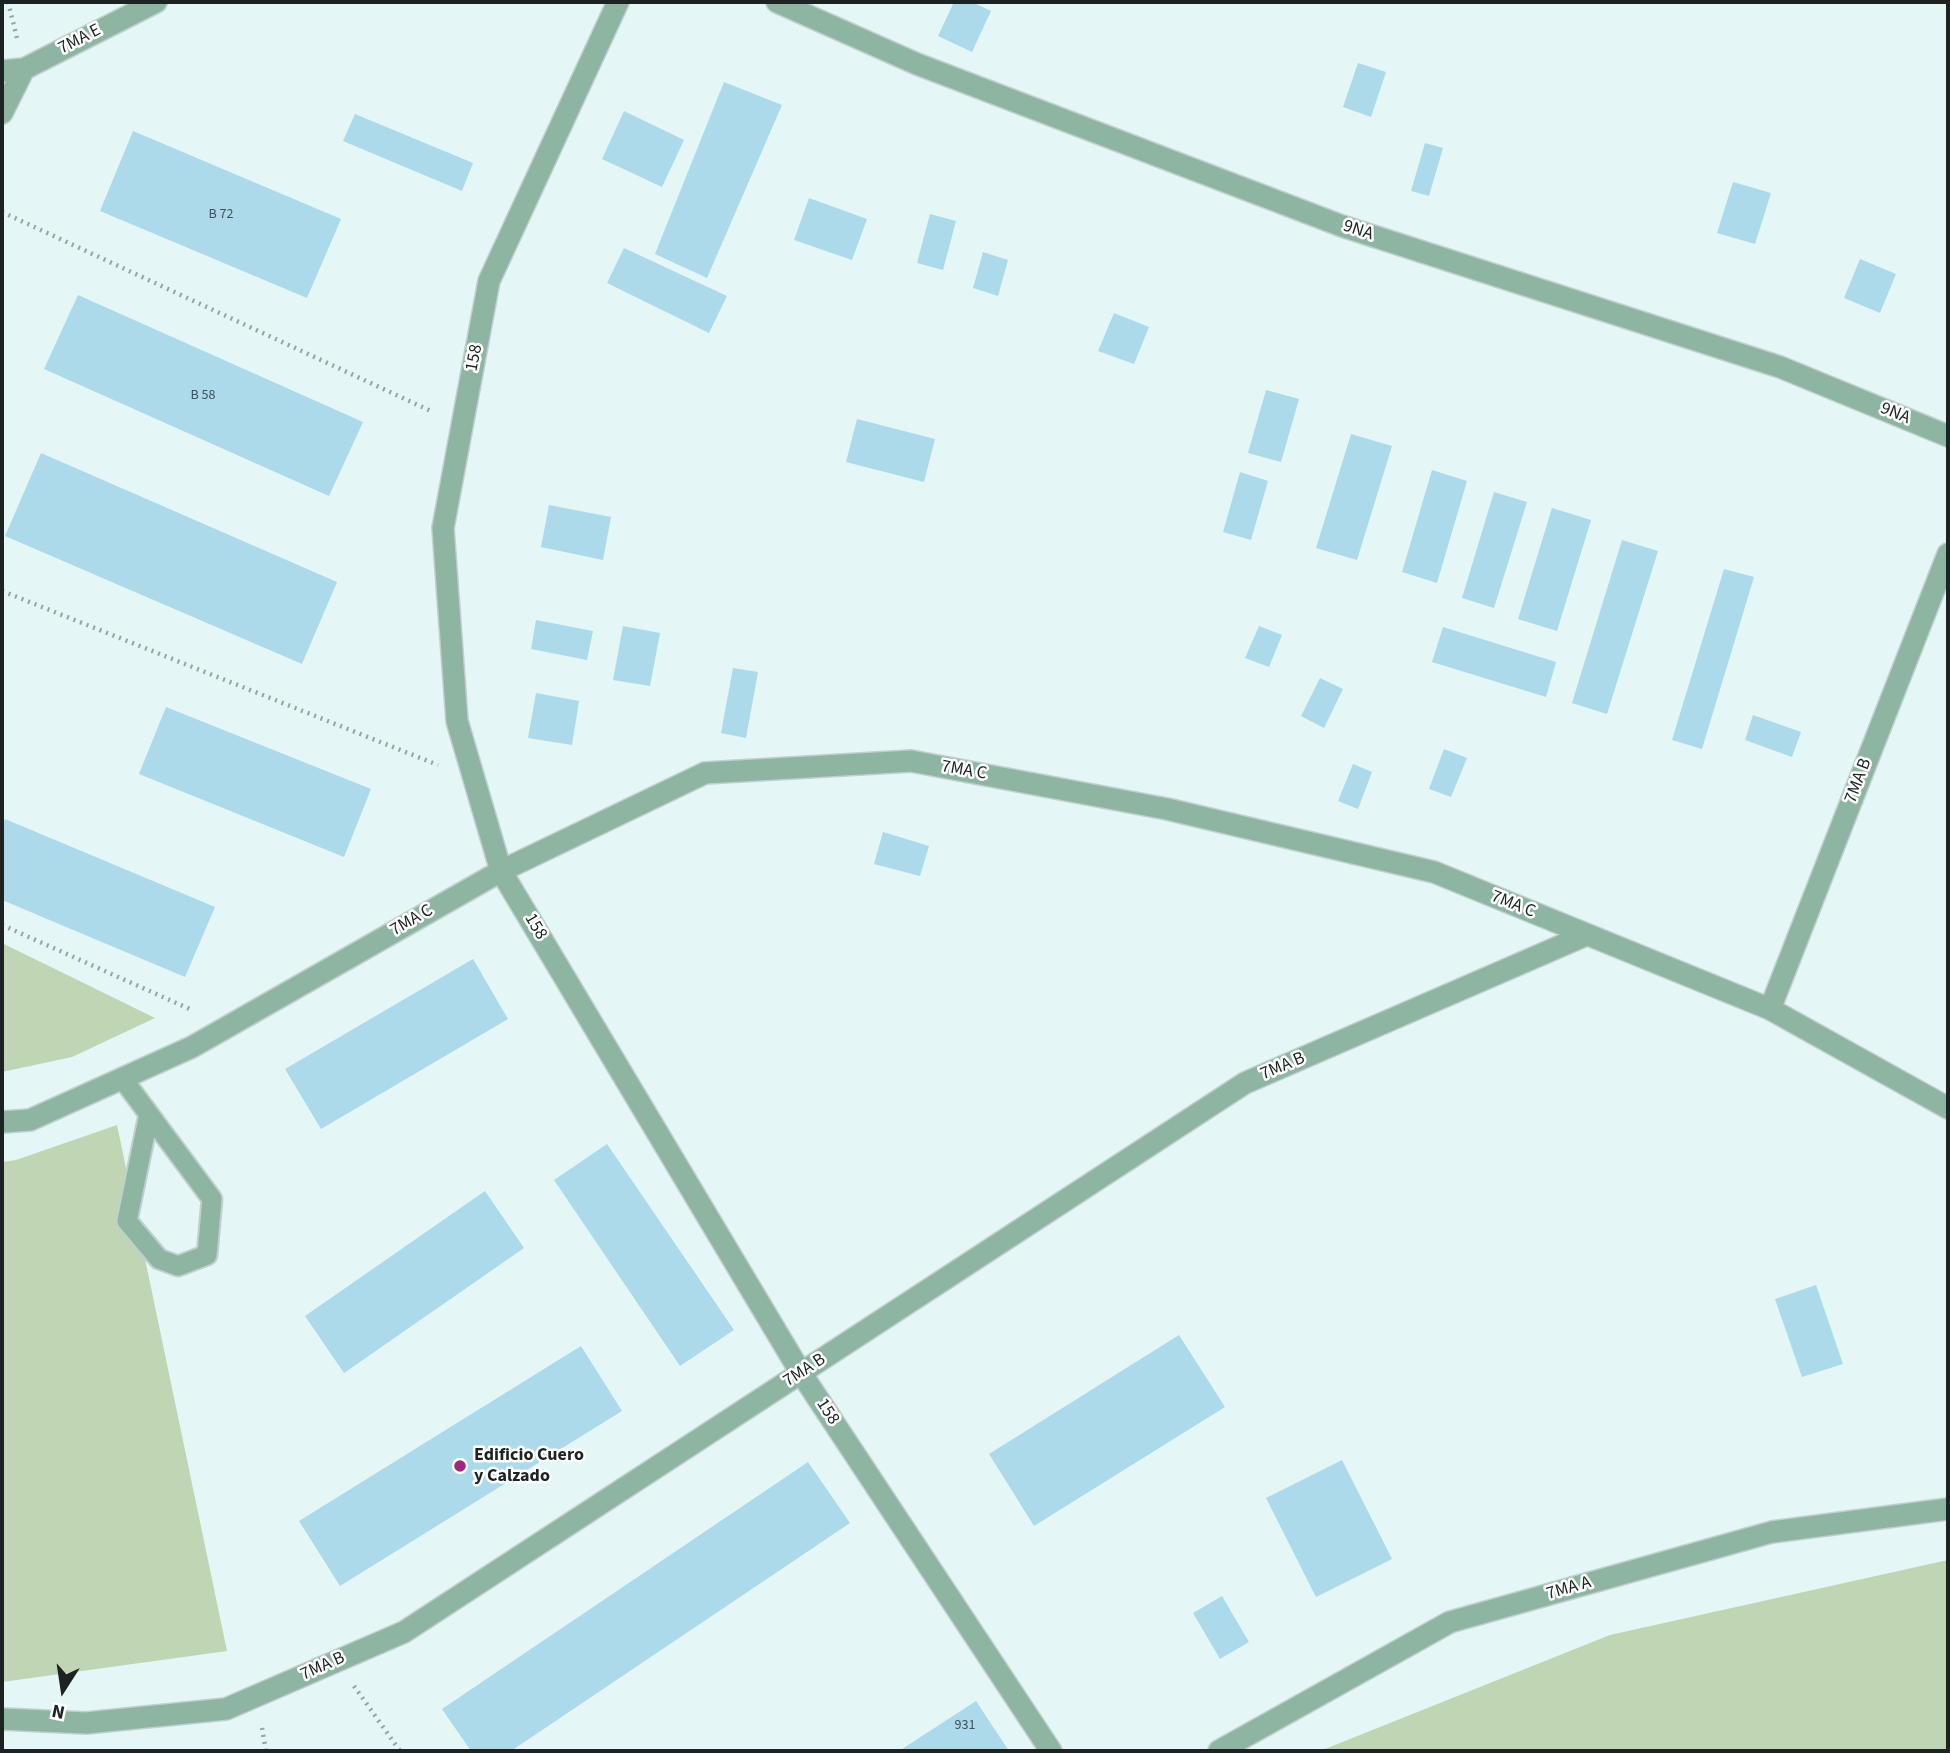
<!DOCTYPE html>
<style>
body{margin:0}
#map{position:relative;width:1950px;height:1753px;overflow:hidden;background:#e4f6f5;font-family:"Source Sans 3",sans-serif}
canvas{display:block}
.frame{position:absolute;inset:0;border:4px solid #1c2322;pointer-events:none}
.north{position:absolute;left:28px;top:1655px;width:70px;height:70px;-webkit-text-stroke:5px #fff;paint-order:stroke;rotate:192deg;font-size:19px;font-weight:700;line-height:28px;text-align:center;color:#1c2322}
.north::after{content:'';display:block;margin:auto;width:24px;height:32px;background:#1c2322;clip-path:polygon(50% 0,100% 100%,50% 72%,0 100%)}
</style>
<div id="map">
<canvas width="1950" height="1753"></canvas>
<div class="frame"></div>
<div class="north">N</div>
</div>
<script>
const context = document.querySelector('canvas').getContext('2d');
context.lineJoin = 'round';
function fillPath(path, color) { context.fillStyle = color; context.fill(path, 'evenodd'); }
function strokePath(path, color, width, dash) { context.strokeStyle = color; context.lineWidth = width; context.lineCap = dash ? 'butt' : 'round'; context.setLineDash(dash || []); context.stroke(path); }
function write(font, color, halo, rows, align = 'center') {
  context.font = font + ' "Source Sans 3",sans-serif'; context.lineWidth = 5; context.setLineDash([]); context.textBaseline = 'middle'; context.strokeStyle = halo; context.fillStyle = color; for (const [text, x, y, turn = 0] of rows) {
    context.save(); context.translate(x, y); context.rotate((+turn || 0) * Math.PI / 180); context.textAlign = isNaN(turn) ? turn : align; if (halo) context.strokeText(text, 0, 0); context.fillText(text, 0, 0); context.restore();
  }
}
const green = new Path2D(`
 M 2,943 L 155,1018 L 72,1057 L 2,1072 Z
 M 117,1125 L 227,1651 L 2,1682 L 2,1162 L 16,1160 Z
 M 1948,1560 L 1948,1751 L 1320,1751 L 1610,1635 Z`);
const building = new Path2D(`
 M 954,2 L 972,2 L 991,11 L 972,52 L 938,36 Z
 M 1358,63 L 1386,72 L 1371,117 L 1343,107 Z
 M 724,82 L 782,105 L 707,278 L 655,254 Z
 M 624,111 L 684,140 L 662,187 L 602,159 Z
 M 355,114 L 473,163 L 462,191 L 343,141 Z
 M 133,131 L 341,219 L 307,298 L 100,211 Z
 M 1425,143 L 1443,148 L 1429,196 L 1411,191 Z
 M 1733,182 L 1771,193 L 1755,244 L 1717,233 Z
 M 809,198 L 867,219 L 852,260 L 794,240 Z
 M 930,214 L 956,221 L 943,270 L 917,263 Z
 M 624,248 L 727,296 L 709,333 L 607,283 Z
 M 983,252 L 1008,260 L 998,296 L 973,288 Z
 M 1860,259 L 1896,274 L 1880,313 L 1844,298 Z
 M 78,295 L 363,422 L 329,496 L 44,369 Z
 M 1114,313 L 1149,327 L 1134,364 L 1098,351 Z
 M 1266,390 L 1299,399 L 1281,462 L 1248,453 Z
 M 857,419 L 935,439 L 924,482 L 846,462 Z
 M 1351,434 L 1392,446 L 1357,560 L 1316,548 Z
 M 41,453 L 337,582 L 302,664 L 5,536 Z
 M 1432,470 L 1467,481 L 1437,583 L 1402,572 Z
 M 1240,472 L 1268,481 L 1251,540 L 1223,532 Z
 M 1494,492 L 1527,502 L 1494,608 L 1462,598 Z
 M 549,505 L 611,517 L 603,560 L 541,547 Z
 M 1552,508 L 1591,520 L 1557,631 L 1518,619 Z
 M 1622,540 L 1658,551 L 1607,714 L 1572,703 Z
 M 1724,569 L 1754,577 L 1702,749 L 1672,740 Z
 M 536,620 L 593,631 L 587,660 L 531,649 Z
 M 623,626 L 660,633 L 650,686 L 613,680 Z
 M 1259,626 L 1282,635 L 1269,667 L 1245,658 Z
 M 1443,627 L 1556,662 L 1546,697 L 1432,662 Z
 M 733,668 L 758,672 L 746,738 L 721,733 Z
 M 1320,678 L 1343,689 L 1324,728 L 1301,716 Z
 M 536,693 L 579,701 L 572,745 L 528,738 Z
 M 166,707 L 371,789 L 344,857 L 139,774 Z
 M 1753,715 L 1801,732 L 1792,757 L 1745,740 Z
 M 1444,749 L 1467,758 L 1451,797 L 1429,789 Z
 M 1353,764 L 1372,772 L 1358,809 L 1338,801 Z
 M 5,819 L 215,907 L 185,977 L 2,900 L 2,828 Z
 M 883,832 L 929,846 L 920,876 L 874,864 Z
 M 473,959 L 508,1019 L 321,1129 L 285,1069 Z
 M 607,1144 L 734,1330 L 680,1366 L 554,1180 Z
 M 485,1191 L 524,1248 L 344,1373 L 305,1316 Z
 M 1816,1285 L 1843,1364 L 1802,1377 L 1775,1299 Z
 M 1179,1335 L 1225,1407 L 1034,1526 L 989,1454 Z
 M 581,1346 L 622,1411 L 340,1586 L 299,1521 Z
 M 1342,1460 L 1392,1559 L 1316,1597 L 1266,1498 Z
 M 808,1462 L 850,1523 L 511,1751 L 471,1751 L 442,1709 Z
 M 1222,1596 L 1249,1642 L 1220,1659 L 1193,1613 Z
 M 976,1701 L 1009,1751 L 899,1751 Z`);
const path = new Path2D(`
 M 8,2 L 17,38
 M 2,212 L 433,412
 M 2,591 L 438,765
 M 2,925 L 192,1010
 M 354,1686 L 400,1751
 M 262,1728 L 266,1751`);
const lane = new Path2D(`
 M 122,1078 L 212,1199 L 207,1255 L 178,1266 L 159,1259 L 127,1221 L 149,1114`);
const street = new Path2D(`
 M 618,2 L 489,281 L 443,528 L 457,721 L 501,871 L 801,1373 L 1051,1751
 M 777,2 L 917,64 L 1342,226 L 1780,367 L 1948,436
 M 2,71 L 24,69 L 156,2
 M 2,113 L 24,69
 M 1770,1009 L 1948,554
 M 2,1122 L 30,1120 L 192,1047 L 501,871 L 705,773 L 911,761 L 1167,809 L 1434,872 L 1770,1009 L 1948,1108
 M 2,1719 L 86,1723 L 226,1709 L 404,1632 L 1245,1083 L 1586,935
 M 1219,1751 L 1450,1622 L 1772,1532 L 1948,1509`);
const markers = [
 [460,1466,7,"#9f277e"]
];
const numberNames = [
 ["B 72",221,215],
 ["B 58",203,396],
 ["931",965,1726]
];
const streetNames = [
 ["7MA E",80,40,-27],
 ["9NA",1358,231,18],
 ["158",475,358,-79],
 ["9NA",1895,414,22],
 ["7MA C",964,771,10],
 ["7MA B",1859,781,-69],
 ["7MA C",1513,905,22],
 ["7MA C",412,921,-30],
 ["158",535,927,59],
 ["7MA B",1283,1067,-23],
 ["7MA B",805,1371,-33],
 ["158",827,1412,57],
 ["7MA A",1569,1589,-16],
 ["7MA B",323,1667,-24]
];
const poiNames = [
 ["Edificio Cuero",474,1456],
 ["y Calzado",474,1477]
];
fillPath(green, '#c0d5b3');
fillPath(building, '#acdaeb');
strokePath(lane, '#c0d0cf', 23);
strokePath(street, '#c0d0cf', 24);
strokePath(path, '#96a4a3', 4.5, [2, 5]);
strokePath(lane, '#8eb5a1', 19);
strokePath(street, '#8eb5a1', 21);
for (const [x, y, r, color] of markers) { const dot = new Path2D(); dot.arc(x, y, r, 0, 2 * Math.PI); context.fillStyle = color; context.fill(dot); strokePath(dot, '#fff', 2.5); }
write('14px', '#405154', null, numberNames);
write('18px', '#1c2322', '#fff', streetNames);
write('bold 18px', '#1c2322', '#fff', poiNames, 'left');
</script>
